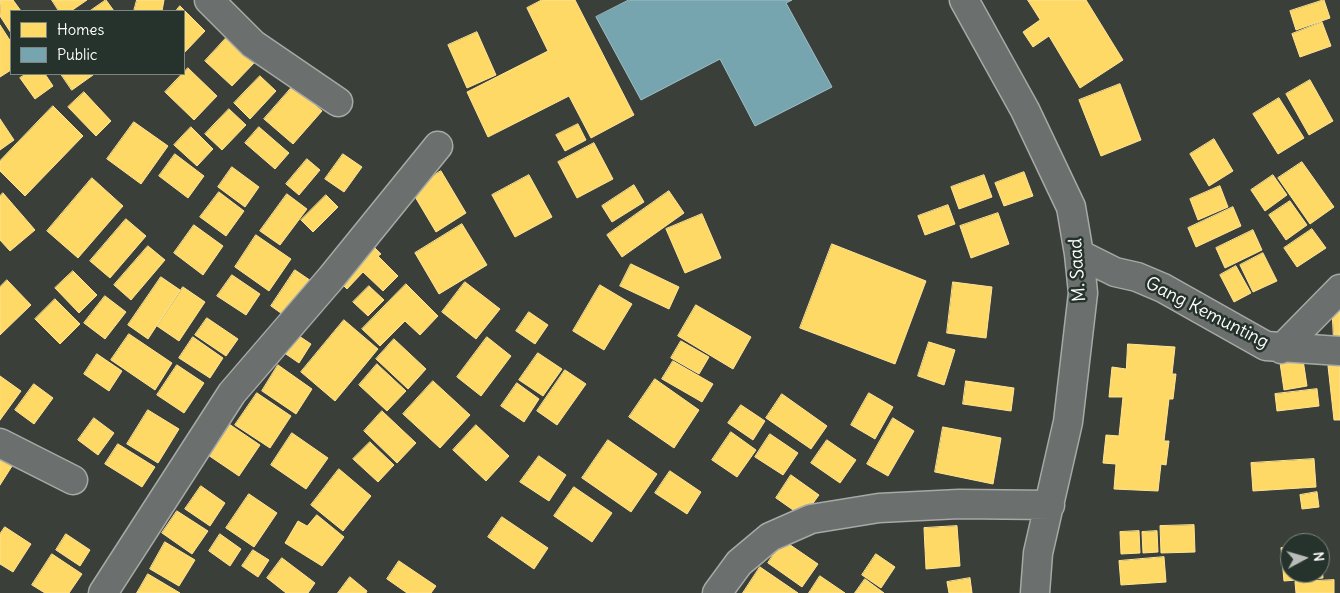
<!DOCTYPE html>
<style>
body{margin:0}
#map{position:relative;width:1340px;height:593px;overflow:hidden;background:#3a3f39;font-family:Delius,sans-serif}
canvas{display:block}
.legend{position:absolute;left:10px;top:10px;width:175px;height:65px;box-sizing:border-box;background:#26332d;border:1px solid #7d8581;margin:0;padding:6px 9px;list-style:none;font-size:15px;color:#fff}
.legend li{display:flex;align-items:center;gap:10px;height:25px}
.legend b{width:25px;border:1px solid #7d8581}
.north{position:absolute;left:1280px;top:533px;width:50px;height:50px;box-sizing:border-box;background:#26332d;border:1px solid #7d8581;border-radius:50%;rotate:84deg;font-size:14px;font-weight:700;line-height:20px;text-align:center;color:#fff}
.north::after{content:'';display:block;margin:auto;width:18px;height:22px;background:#babcba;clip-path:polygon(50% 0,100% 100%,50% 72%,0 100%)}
</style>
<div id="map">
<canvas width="1340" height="593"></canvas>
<ul class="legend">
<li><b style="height:14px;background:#ffd966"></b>Homes</li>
<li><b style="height:14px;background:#76a5af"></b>Public</li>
</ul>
<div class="north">N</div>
</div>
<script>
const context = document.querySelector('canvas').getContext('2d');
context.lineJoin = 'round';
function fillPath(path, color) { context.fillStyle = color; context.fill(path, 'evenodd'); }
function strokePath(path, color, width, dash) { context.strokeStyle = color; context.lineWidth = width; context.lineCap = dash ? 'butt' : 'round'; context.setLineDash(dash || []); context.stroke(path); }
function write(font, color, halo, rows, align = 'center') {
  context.font = font + ' Delius,sans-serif'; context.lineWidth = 5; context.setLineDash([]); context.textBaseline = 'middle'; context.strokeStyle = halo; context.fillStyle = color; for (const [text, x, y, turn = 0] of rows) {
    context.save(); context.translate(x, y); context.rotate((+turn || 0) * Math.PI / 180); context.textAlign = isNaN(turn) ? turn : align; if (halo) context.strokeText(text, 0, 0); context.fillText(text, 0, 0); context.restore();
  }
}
const homes = new Path2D(`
 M 1,0 L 13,0 L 21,11 L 11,11 L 11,33 L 0,16 Z
 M 52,0 L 87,0 L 71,11 L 59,11 Z
 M 106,0 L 114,11 L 90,11 Z
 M 137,0 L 164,0 L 162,11 L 134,11 Z
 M 542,0 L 575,0 L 634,115 L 591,138 L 569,96 L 488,137 L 467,92 L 548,51 L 527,8 Z
 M 1028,0 L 1086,0 L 1123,60 L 1080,88 L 1049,36 L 1033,47 L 1023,32 L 1040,20 Z
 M 1324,0 L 1330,18 L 1296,30 L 1290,11 Z
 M 180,6 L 205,31 L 184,53 L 184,11 L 176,11 Z
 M 1322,22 L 1331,46 L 1300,57 L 1292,34 Z
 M 0,25 L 11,42 L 11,70 L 0,77 Z
 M 477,32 L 496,75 L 467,88 L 448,45 Z
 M 228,36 L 255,62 L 232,86 L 205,61 Z
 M 188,68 L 217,96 L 194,120 L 165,92 Z
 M 26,74 L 45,74 L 53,86 L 35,99 L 20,78 Z
 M 61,74 L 92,74 L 93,75 L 72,90 Z
 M 260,76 L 276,91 L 250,119 L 234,103 Z
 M 1310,80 L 1333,121 L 1309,135 L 1286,94 Z
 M 1120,84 L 1141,140 L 1101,156 L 1079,100 Z
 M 293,86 L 322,111 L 293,144 L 264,119 Z
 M 84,92 L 111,121 L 96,136 L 68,107 Z
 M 1279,98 L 1304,138 L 1278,154 L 1253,114 Z
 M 53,106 L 83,136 L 25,196 L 0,171 L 0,161 Z
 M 229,109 L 246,125 L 222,150 L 205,134 Z
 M 0,119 L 14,140 L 0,150 Z
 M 134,122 L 168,146 L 141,184 L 107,159 Z
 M 578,124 L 586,140 L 565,151 L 556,135 Z
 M 191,127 L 213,149 L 197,166 L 174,145 Z
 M 259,127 L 289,153 L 275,169 L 245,143 Z
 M 1214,139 L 1233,171 L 1209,186 L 1190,154 Z
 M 594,143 L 613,179 L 577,198 L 558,162 Z
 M 175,154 L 204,176 L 188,198 L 159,176 Z
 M 343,154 L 362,167 L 344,192 L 325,179 Z
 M 307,159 L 320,170 L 299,195 L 286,184 Z
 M 1302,162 L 1334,207 L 1310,224 L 1278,178 Z
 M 232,167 L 259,187 L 245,207 L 218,187 Z
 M 441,171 L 466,213 L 436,232 L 411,190 Z
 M 1024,172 L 1033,196 L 1004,206 L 995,183 Z
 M 529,175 L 552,217 L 515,237 L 492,195 Z
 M 984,175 L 992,197 L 959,209 L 951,187 Z
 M 1273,175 L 1287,195 L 1265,211 L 1251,190 Z
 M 92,178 L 123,206 L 78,258 L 47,231 Z
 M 634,185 L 644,202 L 612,222 L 602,206 Z
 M 1220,186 L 1228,207 L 1198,220 L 1190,199 Z
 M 669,191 L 684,213 L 622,257 L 607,235 Z
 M 219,192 L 244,211 L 226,236 L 200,217 Z
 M 3,193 L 35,230 L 10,251 L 0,240 L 0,196 Z
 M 287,194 L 307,209 L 280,245 L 260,231 Z
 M 326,195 L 338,207 L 313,232 L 301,220 Z
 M 1290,201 L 1307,225 L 1286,240 L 1269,215 Z
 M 948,205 L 955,224 L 925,235 L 918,216 Z
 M 1233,207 L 1241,226 L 1196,247 L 1188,228 Z
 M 998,213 L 1009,244 L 971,258 L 960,226 Z
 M 702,214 L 721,258 L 685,273 L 666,229 Z
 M 126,219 L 146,236 L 110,278 L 90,261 Z
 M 462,224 L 487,265 L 439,294 L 415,253 Z
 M 194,225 L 223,246 L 203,275 L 174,253 Z
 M 1312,229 L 1326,248 L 1297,267 L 1284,248 Z
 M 1253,230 L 1262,250 L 1225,268 L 1216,248 Z
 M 256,235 L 291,259 L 269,291 L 235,267 Z
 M 369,242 L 381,254 L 378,256 L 398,276 L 383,291 L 363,272 L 347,289 L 335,277 Z
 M 832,244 L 926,281 L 895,364 L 800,328 Z
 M 148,246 L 165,260 L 131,300 L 114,285 Z
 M 1263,253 L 1277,281 L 1253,292 L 1240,265 Z
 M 631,264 L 679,287 L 669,309 L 620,286 Z
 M 1236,266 L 1251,293 L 1234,302 L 1220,275 Z
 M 295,270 L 317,285 L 292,321 L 271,306 Z
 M 73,271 L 97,295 L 79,313 L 55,288 Z
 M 232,275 L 260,294 L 246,315 L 217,296 Z
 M 161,277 L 180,290 L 148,339 L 128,325 Z
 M 7,280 L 31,305 L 0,335 L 0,287 Z
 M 465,282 L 500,309 L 476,339 L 442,312 Z
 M 953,282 L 992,287 L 986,338 L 947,333 Z
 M 406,284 L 438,316 L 420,335 L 405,321 L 380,346 L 362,329 Z
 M 600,285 L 632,304 L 604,350 L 573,331 Z
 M 369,286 L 384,300 L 368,316 L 353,302 Z
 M 183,287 L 205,302 L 179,341 L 157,326 Z
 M 105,296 L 126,312 L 105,339 L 84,323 Z
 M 55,299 L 80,324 L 60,344 L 35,319 Z
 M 1332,303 L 1340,303 L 1340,340 L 1334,341 Z
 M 696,305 L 751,337 L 733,369 L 678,336 Z
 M 529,312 L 548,325 L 535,344 L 516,331 Z
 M 207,318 L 238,339 L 226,356 L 195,335 Z
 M 344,320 L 378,349 L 335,401 L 301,372 Z
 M 129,334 L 172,363 L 155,390 L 111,360 Z
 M 296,334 L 311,344 L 299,363 L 283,352 Z
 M 193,337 L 223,358 L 210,378 L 179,358 Z
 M 487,337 L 511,356 L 481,396 L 457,377 Z
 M 394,339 L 426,369 L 408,389 L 376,359 Z
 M 681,341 L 709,357 L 699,374 L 671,358 Z
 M 929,342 L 955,350 L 944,385 L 918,376 Z
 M 1128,344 L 1175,347 L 1172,374 L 1176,374 L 1173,399 L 1169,399 L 1164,441 L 1169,441 L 1166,465 L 1161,464 L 1158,491 L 1114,489 L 1116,464 L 1103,463 L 1106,435 L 1119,436 L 1123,397 L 1109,397 L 1112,367 L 1126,369 Z
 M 538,353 L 562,369 L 543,396 L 519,380 Z
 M 1302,353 L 1307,386 L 1284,390 L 1279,356 Z
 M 97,354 L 122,371 L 109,391 L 84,374 Z
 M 673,361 L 713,384 L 702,402 L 662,379 Z
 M 377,364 L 406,391 L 387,411 L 359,385 Z
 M 177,365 L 204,383 L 184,413 L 157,395 Z
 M 278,365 L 312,389 L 296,414 L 262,391 Z
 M 1340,365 L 1340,420 L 1334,420 L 1328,366 Z
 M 565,370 L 586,384 L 557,425 L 537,411 Z
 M 0,376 L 21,391 L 0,420 Z
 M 655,379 L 699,410 L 674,448 L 629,417 Z
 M 433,381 L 470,415 L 440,448 L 403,414 Z
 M 966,381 L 1014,388 L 1011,411 L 963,404 Z
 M 517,383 L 539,399 L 524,422 L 501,406 Z
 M 34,384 L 53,398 L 34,424 L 15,410 Z
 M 1317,389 L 1319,406 L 1277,411 L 1275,394 Z
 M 257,393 L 291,416 L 270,448 L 235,425 Z
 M 869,393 L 893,407 L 875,439 L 851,425 Z
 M 782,394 L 827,426 L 811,449 L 766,418 Z
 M 741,405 L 765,421 L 753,440 L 728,423 Z
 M 148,410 L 179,429 L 158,463 L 127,444 Z
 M 382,411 L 416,443 L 397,463 L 364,431 Z
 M 94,418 L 114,433 L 98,455 L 78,440 Z
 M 893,418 L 914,431 L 888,476 L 867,464 Z
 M 229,424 L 260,445 L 239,476 L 208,455 Z
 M 476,425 L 509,456 L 486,481 L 453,450 Z
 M 943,427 L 1001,438 L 993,484 L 935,472 Z
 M 731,432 L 756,450 L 737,477 L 712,460 Z
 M 292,433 L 328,458 L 306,489 L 271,465 Z
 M 770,434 L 798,453 L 783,475 L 755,457 Z
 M 608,440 L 657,474 L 631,512 L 582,478 Z
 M 827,440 L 856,460 L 840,483 L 811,463 Z
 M 370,442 L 394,465 L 378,482 L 353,459 Z
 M 118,444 L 155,467 L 142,487 L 105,464 Z
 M 0,454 L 14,463 L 0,485 Z
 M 539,456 L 566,475 L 549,501 L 520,482 Z
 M 1314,459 L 1316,487 L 1253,491 L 1251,463 Z
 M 339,469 L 371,496 L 343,531 L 311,505 Z
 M 670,471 L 701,492 L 687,514 L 655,493 Z
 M 791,475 L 819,495 L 803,517 L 776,498 Z
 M 201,486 L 225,503 L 210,526 L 185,509 Z
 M 574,487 L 612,513 L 592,542 L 554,516 Z
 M 1317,492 L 1319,507 L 1302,509 L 1300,495 Z
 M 249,494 L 277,513 L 254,547 L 226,528 Z
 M 177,511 L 208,531 L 192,554 L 162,533 Z
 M 317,515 L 344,537 L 322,566 L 285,543 L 298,521 L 307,526 Z
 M 502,517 L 548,548 L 534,569 L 488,537 Z
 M 1194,525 L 1195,552 L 1161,553 L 1160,526 Z
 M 957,526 L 960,566 L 926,569 L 924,528 Z
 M 5,527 L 31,544 L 13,572 L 0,564 L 0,534 Z
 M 1139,531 L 1140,553 L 1121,554 L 1120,532 Z
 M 1157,531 L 1158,552 L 1143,553 L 1142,532 Z
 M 66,534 L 90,550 L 80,566 L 56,550 Z
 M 220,534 L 241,549 L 230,566 L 209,551 Z
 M 783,540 L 818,564 L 802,587 L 768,563 Z
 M 165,542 L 195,560 L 179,586 L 150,569 Z
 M 1290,547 L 1290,573 L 1320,573 L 1320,547 L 1323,578 L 1284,581 L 1281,548 Z
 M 253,550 L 269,560 L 258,577 L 242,566 Z
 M 52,554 L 82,574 L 69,593 L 45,593 L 32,585 Z
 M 876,554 L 895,567 L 881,588 L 862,575 Z
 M 1164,557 L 1166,582 L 1121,585 L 1119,561 Z
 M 282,558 L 315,583 L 308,593 L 286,593 L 267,578 Z
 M 399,561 L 436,586 L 431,593 L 407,593 L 387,579 Z
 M 760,567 L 798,593 L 743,593 Z
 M 148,574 L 180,593 L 137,593 Z
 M 820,576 L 845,593 L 809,593 Z
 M 350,577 L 367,591 L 366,593 L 338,593 Z
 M 970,578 L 972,593 L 949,593 L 947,582 Z
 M 865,579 L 884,593 L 855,593 Z
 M 1334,580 L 1334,593 L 1296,593 L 1295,582 Z`);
const public = new Path2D(`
 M 629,0 L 792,0 L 786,3 L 832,87 L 755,126 L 720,59 L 641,100 L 596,17 Z`);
const minor = new Path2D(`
 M 209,0 L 253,44 L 338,102
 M 964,0 L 1025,110 L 1071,207 L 1079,254 L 1083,293 L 1068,422 L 1038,553 L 1035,593
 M 1079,254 L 1115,272 L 1137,277 L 1163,288 L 1266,346 L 1340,351
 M 1281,349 L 1340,289
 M 0,443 L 73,480
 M 103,593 L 232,393 L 331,278 L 438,146
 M 717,593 L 739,563 L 770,537 L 811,519 L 879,508 L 959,504 L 1050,505`);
const streetNames = [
 ["M. Saad",1078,270,-94],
 ["Gang Kemunting",1207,313,27]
];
fillPath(homes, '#ffd966');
strokePath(homes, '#ffe494', 1);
fillPath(public, '#76a5af');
strokePath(public, '#9fc0c7', 1);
strokePath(minor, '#a6a9a6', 31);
strokePath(minor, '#6b6f6d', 28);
write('18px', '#fff', '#26332d', streetNames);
</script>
